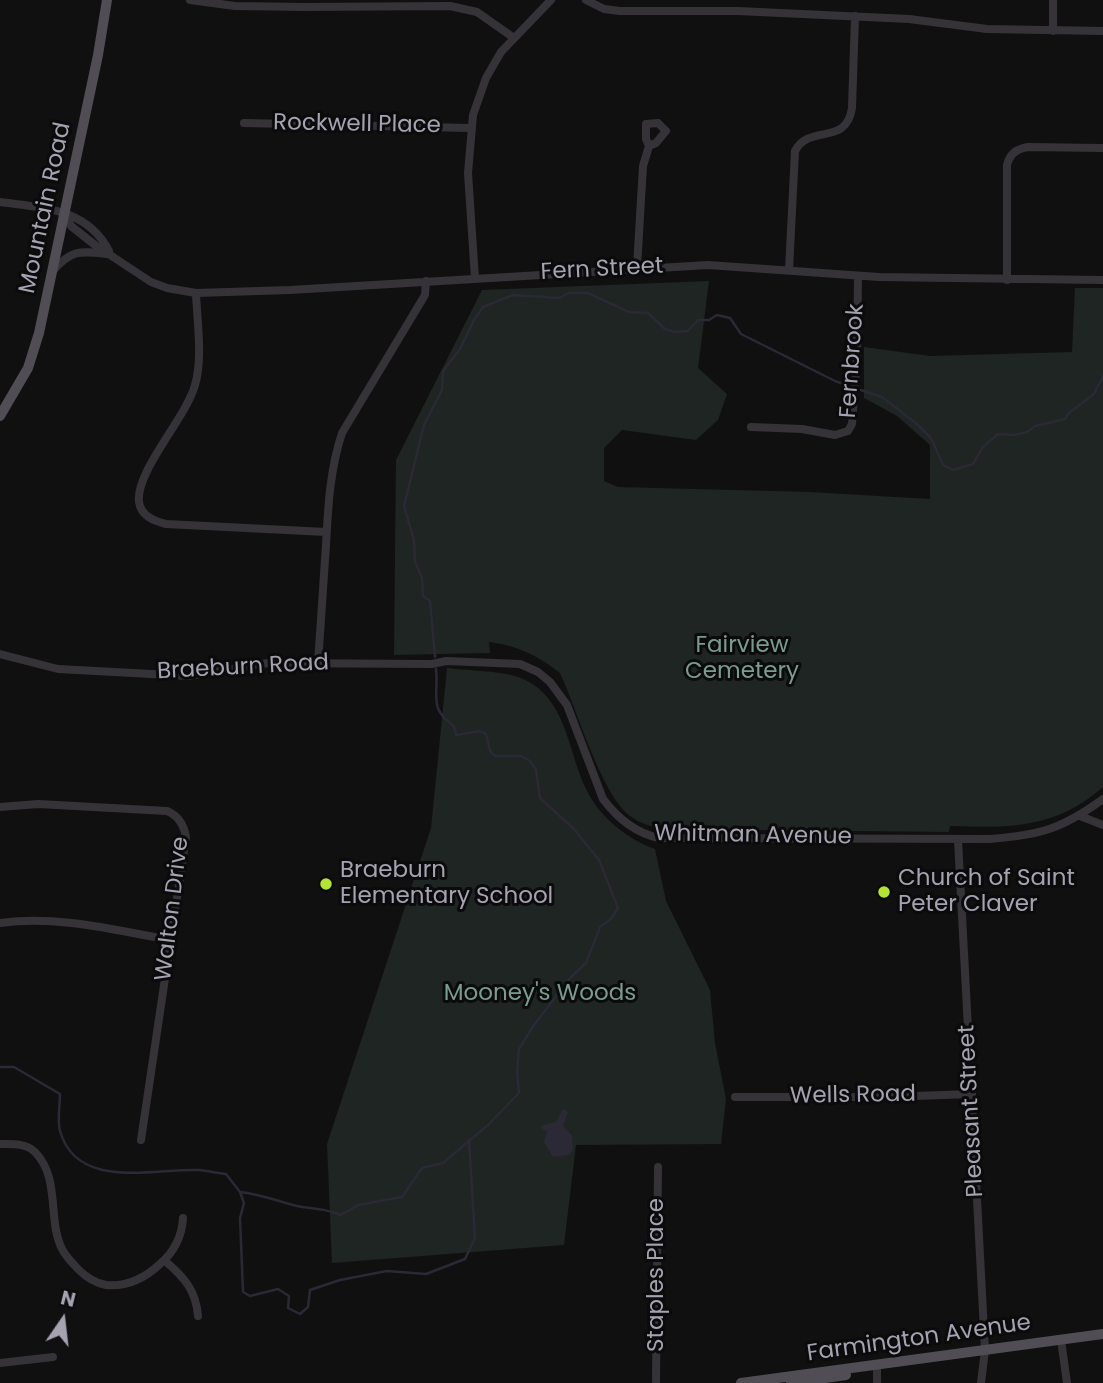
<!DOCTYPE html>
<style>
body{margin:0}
#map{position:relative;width:1103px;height:1383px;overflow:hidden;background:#101011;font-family:Poppins,sans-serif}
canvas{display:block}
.north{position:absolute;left:28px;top:1285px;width:70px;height:70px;-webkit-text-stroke:5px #0b0b0c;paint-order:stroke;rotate:14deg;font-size:19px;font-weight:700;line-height:28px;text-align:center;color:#a6a2b1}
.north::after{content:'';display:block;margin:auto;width:24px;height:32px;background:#a6a2b1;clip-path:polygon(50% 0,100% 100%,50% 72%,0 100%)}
</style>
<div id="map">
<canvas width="1103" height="1383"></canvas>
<div class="north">N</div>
</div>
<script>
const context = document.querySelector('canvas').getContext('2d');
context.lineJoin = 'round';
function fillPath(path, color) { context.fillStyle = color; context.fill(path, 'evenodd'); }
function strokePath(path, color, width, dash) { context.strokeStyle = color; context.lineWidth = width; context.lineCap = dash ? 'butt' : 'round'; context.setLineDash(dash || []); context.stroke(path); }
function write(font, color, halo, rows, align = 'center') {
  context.font = font + ' Poppins,sans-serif'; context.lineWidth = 6; context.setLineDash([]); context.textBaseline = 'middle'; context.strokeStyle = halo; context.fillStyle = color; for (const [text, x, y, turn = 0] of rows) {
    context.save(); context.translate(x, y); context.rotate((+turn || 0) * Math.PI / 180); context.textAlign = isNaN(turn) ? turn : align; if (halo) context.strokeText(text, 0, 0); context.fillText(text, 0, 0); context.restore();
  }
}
const green = new Path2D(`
 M 709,281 L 698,368 L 727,394 L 718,420 L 696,440 L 622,430 L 604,448 L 604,481 L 618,487 L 810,492 L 930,499 L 930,445 L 897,416 L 864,398 L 864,347 L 930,356 L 1072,352 L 1075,288 L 1103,288 L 1103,787 C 1055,829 1010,828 950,826 L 949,832 L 666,829 C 652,827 641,824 630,816 C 601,794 577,709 560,673 C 537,655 518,646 489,642 L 490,653 L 394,655 L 396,460 L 482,290 Z
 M 447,668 C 471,671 511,670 531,683 C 568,706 569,756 587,791 C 600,817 627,839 655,849 L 666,901 L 710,990 L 715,1043 L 726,1099 L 721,1144 L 576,1145 L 564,1245 L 332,1263 L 327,1144 L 431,828 Z`);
const water = new Path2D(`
 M 563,1109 L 568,1112 L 563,1126 L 572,1135 L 573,1150 L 569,1155 L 553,1157 L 544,1142 L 547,1131 L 541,1128 L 543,1125 L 556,1122 Z`);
const stream = new Path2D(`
 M 861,390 L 882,397 L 917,424 L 931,438 L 943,465 L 953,470 L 973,464 L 983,447 L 998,434 L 1014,435 L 1027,432 L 1035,426 L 1065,419 L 1069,413 L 1094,394 L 1103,376
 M 435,657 L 430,601 L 423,596 L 422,578 L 415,562 L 414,540 L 404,506 L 424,425 L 442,390 L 443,371 L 460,349 L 474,320 L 483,307 L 513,295 L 559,298 L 569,293 L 588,293 L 629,312 L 648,313 L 665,329 L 675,332 L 688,331 L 698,320 L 709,320 L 717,315 L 730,318 L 741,334 L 835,381 L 849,386
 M 0,1067 L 14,1067 L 60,1094 C 60,1105 57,1120 60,1131 C 77,1191 154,1168 199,1170 C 208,1171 217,1173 226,1174 L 240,1192 C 262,1194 281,1203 302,1207 C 319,1209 324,1209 341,1215 L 358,1205 L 402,1197 L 422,1168 L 443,1163 L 488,1125 L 519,1093 L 517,1072 L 519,1049 L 534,1025 L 571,977 L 586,963 L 600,927 L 611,919 L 618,908 L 599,860 L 573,828 L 540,798 L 536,770 L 530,761 L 521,756 L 495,756 L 490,751 L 486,734 L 480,731 L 456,735 L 454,726 C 428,708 439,696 436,669
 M 240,1192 L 244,1203 L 240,1218 L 243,1292 L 250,1296 L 278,1289 L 289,1296 L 288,1308 L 300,1314 L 308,1307 L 310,1290 L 340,1280 L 387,1271 L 426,1274 L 465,1259 L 475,1238 L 469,1140`);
const minor = new Path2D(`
 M 190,0 L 235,6 L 305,7 L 450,6 L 477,12 L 514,38
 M 586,0 L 604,9 L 620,11 L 738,11 L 909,19 L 987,29 L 1103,31
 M 1053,31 L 1053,0
 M 244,123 L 470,128
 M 0,202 C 43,208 87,208 109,251
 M 65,214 L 71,226 L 95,245 L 151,282 L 167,288 L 196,293 L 290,290 L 708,265 L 879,277 L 1103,280
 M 637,267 L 643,166 L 649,146 L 656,143 L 666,131 L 658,123 L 646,124 L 646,139 L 649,146
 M 789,270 L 795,151 C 810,123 846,147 852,108 L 855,16
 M 52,272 C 71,249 81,251 108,254
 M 475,278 L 468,173 L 473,115 L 486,78 L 501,52 L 551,0
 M 1007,280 L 1007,165 C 1010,153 1017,149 1028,147 L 1103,148
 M 196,293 C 197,320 203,359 195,385 C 186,418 135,472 139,502 C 141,516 154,521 166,524 L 326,532
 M 751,427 L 802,429 L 835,435 L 848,431 L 852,424 L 857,357 L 858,276
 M 0,654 L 58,669 L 189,676 L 268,663 L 432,664 L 446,661 L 520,664 L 538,672 L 550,682 L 567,705 L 603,799 C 618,819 635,833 659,838 L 990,839 C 1040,835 1062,829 1103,799
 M 318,663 C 321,624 323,584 326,545 C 328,507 330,469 342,433 L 425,295 L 426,281
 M 0,807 L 38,804 L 167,811 C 179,816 184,825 186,837 L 141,1140
 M 1080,816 L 1103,825
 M 958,840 L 985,1350 L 981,1383
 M 0,923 C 56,915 115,930 170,940
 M 735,1097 L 885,1097 L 972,1094
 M 0,1144 C 12,1144 26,1143 35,1152 C 61,1179 47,1219 62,1249 C 66,1257 73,1264 79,1270 C 87,1278 95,1283 106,1285 C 127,1287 145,1278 160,1264 C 174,1252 182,1236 183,1218
 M 164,1260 C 184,1277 196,1290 198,1316
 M 1061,1340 L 1067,1383
 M 0,1363 L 53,1357
 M 656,1383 L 658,1167
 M 877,1383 L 877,1364`);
const major = new Path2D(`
 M 0,416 L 28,368 L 39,333 L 98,55 L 107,0
 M 741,1383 L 1103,1334
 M 791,1383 L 846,1375`);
const markers = [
 [326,884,7,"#b3e435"],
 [884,892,7,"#b3e435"]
];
const streetNames = [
 ["Rockwell Place",357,125,1],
 ["Mountain Road",46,208,-78],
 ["Fern Street",602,270,-3],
 ["Fernbrook",853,361,-86],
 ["Braeburn Road",243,668,-3],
 ["Whitman Avenue",753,836,1],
 ["Walton Drive",173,909,-83],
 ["Wells Road",853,1096,-1],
 ["Pleasant Street",972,1111,-93],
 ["Staples Place",657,1275,-90],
 ["Farmington Avenue",919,1339,-8]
];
const parkNames = [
 ["Fairview",742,646],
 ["Cemetery",742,672],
 ["Mooney's Woods",540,994]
];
const poiNames = [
 ["Braeburn",340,871],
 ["Elementary School",340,897],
 ["Church of Saint",898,879],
 ["Peter Claver",898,905]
];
fillPath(green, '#1e2523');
fillPath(water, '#2a2935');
strokePath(stream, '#2a2935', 2.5);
strokePath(minor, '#353338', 8);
strokePath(major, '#504d54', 10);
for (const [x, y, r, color] of markers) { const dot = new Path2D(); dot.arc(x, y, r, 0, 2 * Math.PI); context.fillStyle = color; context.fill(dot); strokePath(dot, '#0b0b0c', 2.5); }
write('23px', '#a6a2b1', '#0b0b0c', streetNames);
write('23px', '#7a9b90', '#0b0b0c', parkNames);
write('23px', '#a6a2b1', '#0b0b0c', poiNames, 'left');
</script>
